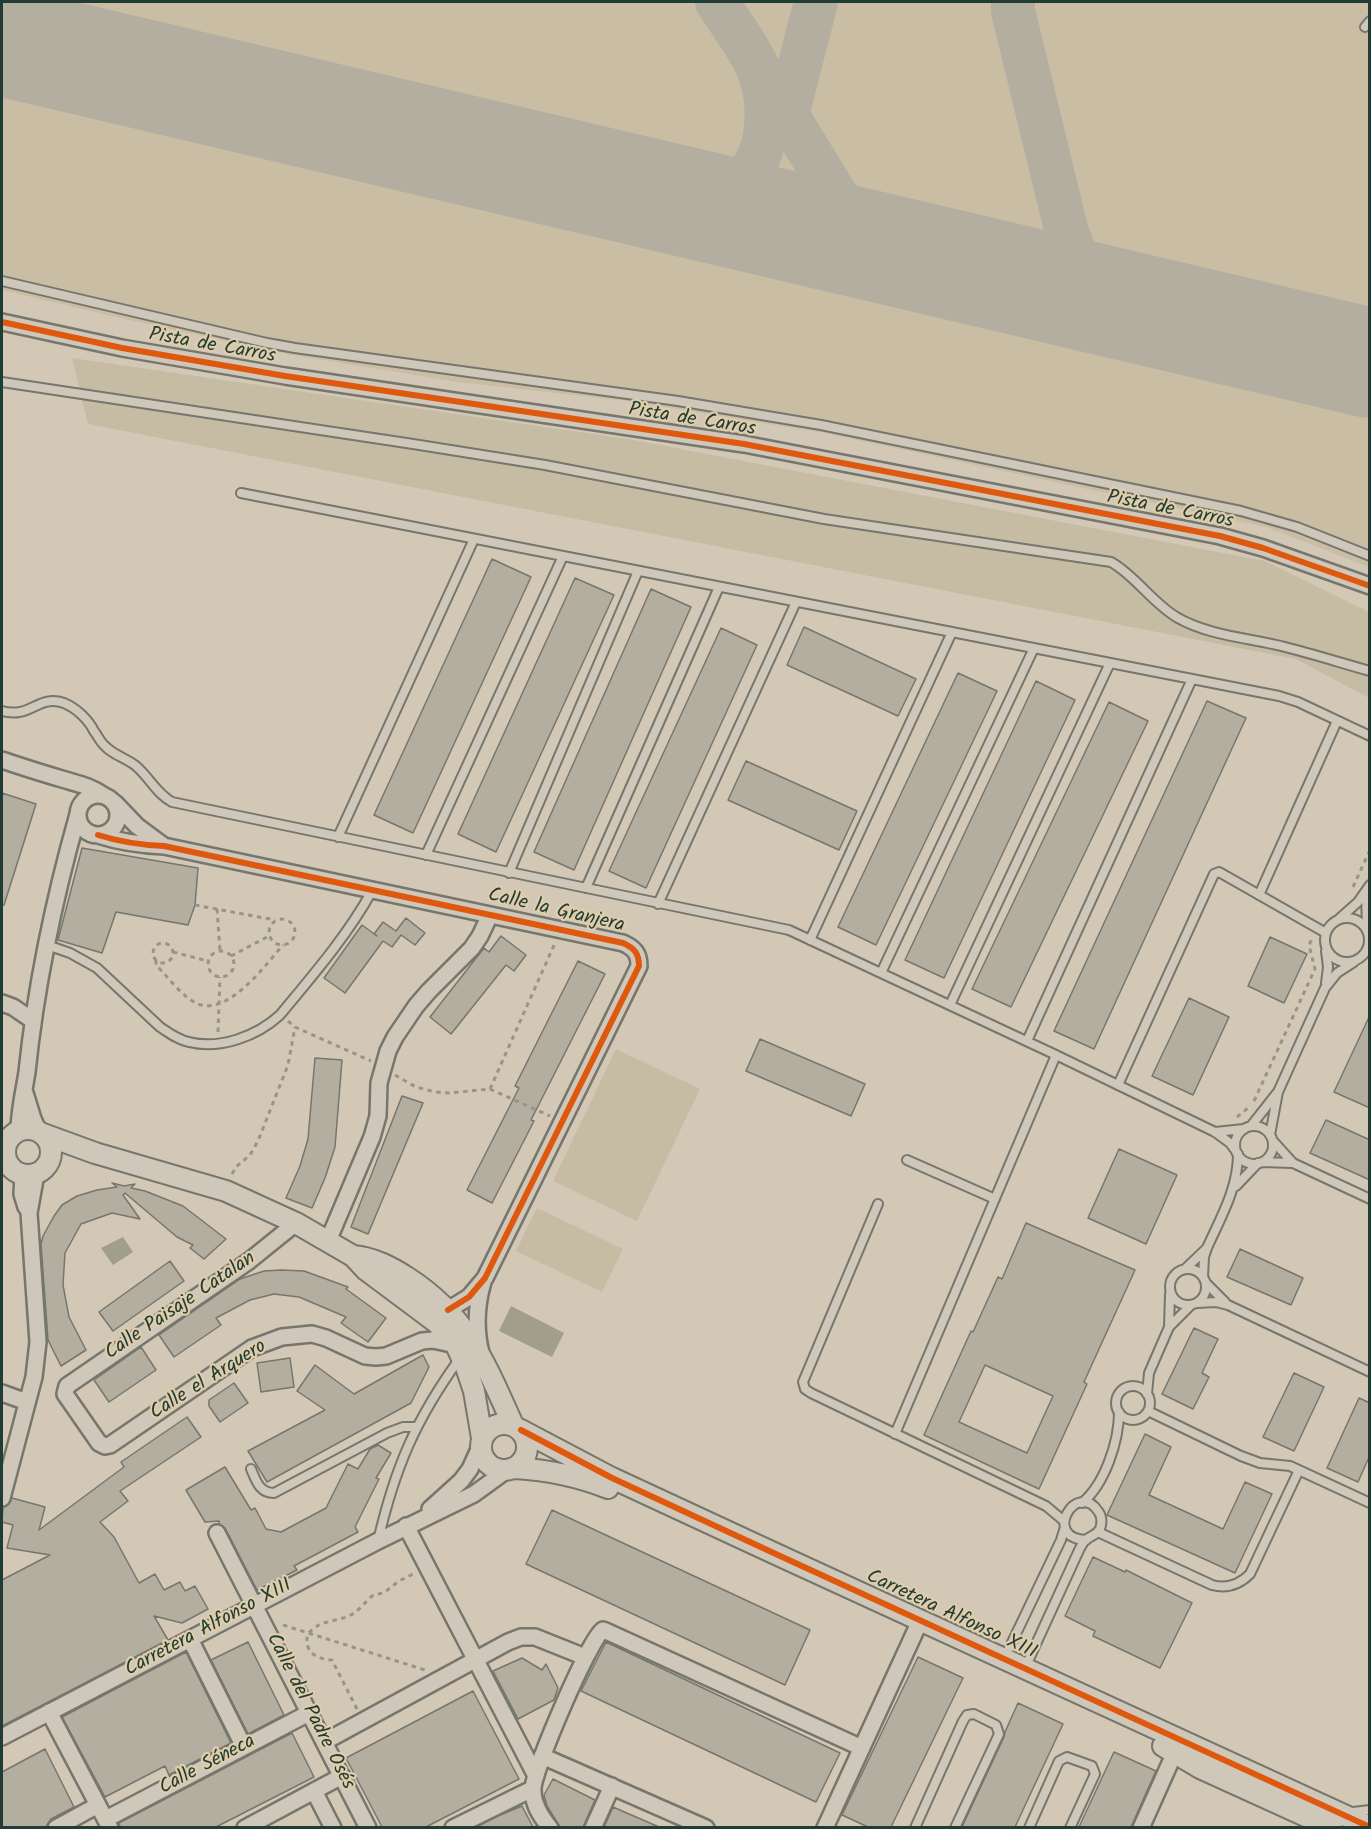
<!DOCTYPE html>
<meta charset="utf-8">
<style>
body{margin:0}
#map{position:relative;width:1371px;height:1829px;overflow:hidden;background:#d3c8b6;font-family:Kalam,sans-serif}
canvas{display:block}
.frame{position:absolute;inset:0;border:3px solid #1f3d34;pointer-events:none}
</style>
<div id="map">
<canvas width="1371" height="1829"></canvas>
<div class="frame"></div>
</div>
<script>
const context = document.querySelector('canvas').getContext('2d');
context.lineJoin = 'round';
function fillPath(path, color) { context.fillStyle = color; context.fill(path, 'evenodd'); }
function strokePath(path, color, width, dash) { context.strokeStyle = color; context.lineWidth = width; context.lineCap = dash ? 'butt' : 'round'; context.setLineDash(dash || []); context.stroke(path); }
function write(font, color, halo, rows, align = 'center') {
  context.font = font + ' Kalam,sans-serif'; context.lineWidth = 4.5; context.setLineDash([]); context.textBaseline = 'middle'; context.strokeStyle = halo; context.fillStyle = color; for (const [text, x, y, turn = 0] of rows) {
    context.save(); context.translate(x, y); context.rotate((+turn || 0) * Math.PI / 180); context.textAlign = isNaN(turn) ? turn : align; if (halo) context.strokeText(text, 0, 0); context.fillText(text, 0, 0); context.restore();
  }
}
const built = new Path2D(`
 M 2,2 L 1369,2 L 1369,567 L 1266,527 L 825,433 L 627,401 L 458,382 L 286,354 L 116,317 L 2,290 Z`);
const green = new Path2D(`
 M 72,358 L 634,440 L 1265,561 L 1369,612 L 1369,698 L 1296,659 L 88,424 Z
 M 616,1049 L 700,1089 L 637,1221 L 553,1181 Z
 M 537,1208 L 623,1249 L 602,1292 L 516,1251 Z`);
const water = new Path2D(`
 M 123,1237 L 133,1252 L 113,1265 L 101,1248 Z
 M 511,1306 L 564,1333 L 552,1357 L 499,1331 Z`);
const taxiway = new Path2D(`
 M 1013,2 L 1013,11 L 1066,229 C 1083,276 1085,291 1136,308
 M 765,79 L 842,205 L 868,234 L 897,252
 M 787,115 L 816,2
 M 668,198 C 691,198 715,197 735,185 C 772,162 773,100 756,64 C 745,42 730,22 717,2
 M 1016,280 C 1045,273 1062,260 1066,229`);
const runway = new Path2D(`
 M 2,41 L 1370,363`);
const building = new Path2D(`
 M 492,559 L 531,577 L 413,833 L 374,815 Z
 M 575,578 L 614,595 L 496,852 L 458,834 Z
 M 651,589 L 691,607 L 574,870 L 534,852 Z
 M 804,627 L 916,679 L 898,716 L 787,665 Z
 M 721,628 L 757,645 L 646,888 L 609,871 Z
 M 958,673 L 997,691 L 876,945 L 838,927 Z
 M 1036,681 L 1075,700 L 944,978 L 905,960 Z
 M 1207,701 L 1246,718 L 1094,1049 L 1054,1031 Z
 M 1109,702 L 1148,721 L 1011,1007 L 972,989 Z
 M 746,761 L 857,811 L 839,850 L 728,800 Z
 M 2,793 L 36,804 L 4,905 L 2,905 Z
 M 82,848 L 198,868 L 195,905 L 188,925 L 116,912 L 102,953 L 58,940 Z
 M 406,918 L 425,933 L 415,945 L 401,935 L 392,947 L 383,941 L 345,993 L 324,978 L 362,925 L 377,936 L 374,934 L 383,922 L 396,931 Z
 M 501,936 L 526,955 L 514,971 L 506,965 L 451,1034 L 430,1017 L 484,948 L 489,952 Z
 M 1270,937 L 1307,954 L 1284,1003 L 1248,986 Z
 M 578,961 L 605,974 L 531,1120 L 534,1121 L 492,1203 L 467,1190 L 519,1088 L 515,1086 Z
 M 1189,998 L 1229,1017 L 1193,1095 L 1152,1076 Z
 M 1370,1015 L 1370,1108 L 1334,1092 Z
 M 760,1039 L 865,1084 L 851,1116 L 746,1071 Z
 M 315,1058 L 342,1060 L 335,1147 L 325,1178 L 312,1208 L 286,1198 L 300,1166 L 308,1139 Z
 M 402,1096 L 423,1103 L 368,1234 L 351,1227 Z
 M 1326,1120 L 1370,1140 L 1370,1180 L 1310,1153 Z
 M 1119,1149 L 1177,1175 L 1146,1244 L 1088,1218 Z
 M 112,1183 L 124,1186 L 135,1184 L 131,1188 L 145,1191 L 183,1206 L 226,1239 L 204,1259 L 190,1248 L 193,1245 L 177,1237 L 125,1193 L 123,1195 L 140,1219 L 112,1213 L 81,1224 L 65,1253 L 63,1285 L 69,1317 L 86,1350 L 61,1366 L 48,1340 L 41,1244 L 43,1236 L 54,1216 L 62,1205 L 77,1196 L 97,1190 L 117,1187 Z
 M 1026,1223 L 1135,1270 L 1084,1382 L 1087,1384 L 1039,1489 L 924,1435 L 971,1331 L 973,1332 L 998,1277 L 1002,1279 ZM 985,1365 L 1053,1396 L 1027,1453 L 959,1422 Z
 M 1240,1249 L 1303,1278 L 1291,1305 L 1227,1277 Z
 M 170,1261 L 184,1281 L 113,1331 L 99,1312 Z
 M 281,1270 L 304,1271 L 348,1287 L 346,1289 L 386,1318 L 368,1342 L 341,1323 L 346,1317 L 299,1297 L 274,1294 L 250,1300 L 216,1318 L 221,1325 L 174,1357 L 159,1335 L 240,1279 L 264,1271 Z
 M 1194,1328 L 1218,1339 L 1202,1373 L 1209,1377 L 1193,1409 L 1162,1394 Z
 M 141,1347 L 156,1370 L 109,1402 L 94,1380 Z
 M 423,1355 L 429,1367 L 411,1403 L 267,1482 L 248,1451 L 325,1410 L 297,1391 L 315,1365 L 354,1394 Z
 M 290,1358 L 294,1387 L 261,1392 L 257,1363 Z
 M 1294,1373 L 1324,1387 L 1294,1451 L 1263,1437 Z
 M 234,1383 L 248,1403 L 220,1422 L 209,1406 L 209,1400 Z
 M 1359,1398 L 1370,1403 L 1370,1455 L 1358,1482 L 1327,1468 Z
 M 187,1417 L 201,1437 L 120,1491 L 128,1501 L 100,1522 L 114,1537 L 139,1583 L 155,1574 L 164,1590 L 180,1582 L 185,1591 L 195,1586 L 208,1609 L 182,1623 L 154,1616 L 168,1640 L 2,1726 L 2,1580 L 50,1555 L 7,1548 L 13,1525 L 2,1522 L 3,1507 L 9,1504 L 12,1498 L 45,1507 L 39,1530 L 124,1467 L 121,1462 Z
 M 1145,1434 L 1171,1447 L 1149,1495 L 1223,1529 L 1245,1482 L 1272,1494 L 1235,1573 L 1107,1515 Z
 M 378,1445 L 391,1453 L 376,1478 L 379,1479 L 355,1527 L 358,1532 L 294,1566 L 297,1570 L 257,1590 L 225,1528 L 219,1524 L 219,1521 L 205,1522 L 186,1490 L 225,1467 L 251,1510 L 255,1508 L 266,1529 L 281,1532 L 326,1508 L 348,1464 L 358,1469 L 370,1449 Z
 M 552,1510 L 810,1630 L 785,1685 L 526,1564 Z
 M 1093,1557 L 1125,1572 L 1126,1570 L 1192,1603 L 1160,1668 L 1093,1636 L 1095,1631 L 1065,1616 Z
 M 248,1642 L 284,1715 L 248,1734 L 211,1660 Z
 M 606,1642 L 840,1753 L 816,1802 L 581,1691 Z
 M 186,1652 L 231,1743 L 169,1775 L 165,1766 L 105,1797 L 62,1717 Z
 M 918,1657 L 963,1678 L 891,1827 L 868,1827 L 842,1815 Z
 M 522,1658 L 542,1670 L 546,1664 L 558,1688 L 554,1700 L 518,1719 L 493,1671 Z
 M 473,1691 L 519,1779 L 426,1827 L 382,1827 L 346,1758 Z
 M 1018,1703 L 1063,1724 L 1015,1827 L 962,1827 L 1004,1737 L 1005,1732 Z
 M 292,1733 L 314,1777 L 216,1827 L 120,1827 L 119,1823 Z
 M 45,1749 L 74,1807 L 51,1819 L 46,1827 L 2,1827 L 2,1772 Z
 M 1114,1752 L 1156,1771 L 1131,1827 L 1079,1827 Z
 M 553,1779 L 595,1800 L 583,1827 L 560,1827 L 547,1806 L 544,1795 Z
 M 522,1806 L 533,1827 L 476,1827 L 498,1816 Z
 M 613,1807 L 659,1827 L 604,1827 Z`);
const path = new Path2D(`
 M 1353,887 L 1370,850
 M 195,905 L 275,920
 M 217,909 L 220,951
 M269 932a13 13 0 1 1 26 0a13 13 0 1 1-26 0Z
 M153 953a10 10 0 1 1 20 0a10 10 0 1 1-20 0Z
 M208 964a13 13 0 1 1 26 0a13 13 0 1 1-26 0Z
 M 173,952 L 208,961
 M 231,956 L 269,936
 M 156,960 L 156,965 C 167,976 183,998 198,1004 C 229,1016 266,964 283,945
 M 288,1021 L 295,1027 L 371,1061
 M 218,1032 L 220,977
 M 395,1075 L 416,1087 L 435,1092 L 449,1093 L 490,1089 L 550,1116
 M 490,1089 L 555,943
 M 1254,1101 L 1315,969 L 1309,945 L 1312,939
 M 1237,1117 L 1248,1108
 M 232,1174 L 236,1167 L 250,1155 L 258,1141 L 288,1065 L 295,1027
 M 283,1625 L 425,1670
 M 357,1709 L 332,1660 C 316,1659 303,1652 308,1633 L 320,1624 L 347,1617 L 356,1612 L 372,1596 L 385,1592 L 399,1581 L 415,1573`);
const service = new Path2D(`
 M 1365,27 L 1370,21
 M 2,281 L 267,343 L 295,348 L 678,401 L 821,425 L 1241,511 L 1297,527 L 1370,556
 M 2,382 L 413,444 L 545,465 L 824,519 L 1111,562 C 1136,576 1152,603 1178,618 C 1210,636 1250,638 1285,647 C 1313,654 1341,663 1370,671
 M 241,493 L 1279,696 L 1298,702 L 1370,736
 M 2,711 C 31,719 38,694 64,703 C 76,708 88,719 94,731 C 98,736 100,742 105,746 C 113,755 126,758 136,766 C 149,777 157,794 172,802 L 789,930 L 1056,1055 L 1215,1132 L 1230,1143 L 1236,1151
 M 338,837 L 474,539
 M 426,855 L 563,556
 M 509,873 L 638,571
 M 586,888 L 719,587
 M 1366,892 L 1367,930
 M 1259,895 L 1337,721
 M 658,904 L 796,602
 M1325 940a22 22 0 1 1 44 0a22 22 0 1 1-44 0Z
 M 1339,919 L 1358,902 L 1370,885
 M 810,940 L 952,632
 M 47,945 L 70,953 L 97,968 L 160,1027 C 169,1033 178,1040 189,1042 C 220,1050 257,1036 280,1015 C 313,975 347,936 372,891
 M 881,973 L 1034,648
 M 1326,983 L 1328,967 L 1326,951
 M 950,1005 L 1110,663
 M 1027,1041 L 1192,679
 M 1118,1085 L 1214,874 L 1219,872 L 1326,933
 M 1251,1126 L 1277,1093
 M1235 1145a19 19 0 1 1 38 0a19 19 0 1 1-38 0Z
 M 1215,1132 L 1244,1129
 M 1270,1135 L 1278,1092 L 1325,988 L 1337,973 L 1354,962
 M 1273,1141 L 1293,1163 L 1370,1199
 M 2,1152 L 5,1151
 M 907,1160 L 995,1199
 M 1262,1162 L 1292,1163
 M 1236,1186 L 1258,1163
 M 878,1204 L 803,1382 L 805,1389 L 811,1393 L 1046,1506 L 1064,1521
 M1170 1287a18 18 0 1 1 36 0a18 18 0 1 1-36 0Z
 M 1185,1269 L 1206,1249
 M 1203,1277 L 1204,1257 L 1207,1248 C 1221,1217 1238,1188 1238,1154
 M 1206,1283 L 1225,1302
 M 1197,1303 L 1216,1302 L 1228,1305 L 1370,1372
 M 1169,1327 L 1170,1294
 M1116 1403a17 17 0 1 1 34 0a17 17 0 1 1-34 0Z
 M 1147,1394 L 1149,1373 L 1169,1327 L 1191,1305
 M 1148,1411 L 1241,1456 L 1260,1463 L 1290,1466 L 1370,1503
 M 895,1434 L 1056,1055
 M 251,1469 C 256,1480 259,1493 274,1493 L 387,1433 L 403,1427 L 416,1427
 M 1082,1503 C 1105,1484 1119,1441 1119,1412
 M 1098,1532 L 1212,1585 C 1227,1589 1239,1585 1250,1574 L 1299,1470
 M 378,1541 C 395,1467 416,1419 460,1358
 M 1004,1659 L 1061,1540 L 1065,1527
 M 1025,1668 L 1080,1548 C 1082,1545 1083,1542 1086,1540 C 1091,1535 1096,1536 1100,1529 C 1102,1523 1102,1516 1098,1511 C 1077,1480 1041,1538 1086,1540
 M 1353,1812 L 1370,1810
 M 915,1828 L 963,1721 L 967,1715 L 974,1714 L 996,1725 L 999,1734 L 955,1828
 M 1029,1828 L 1059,1761 L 1067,1757 L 1092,1766 L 1095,1774 L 1070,1828`);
const minor = new Path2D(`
 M 2,322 L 122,348 L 285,376 L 744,444 L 1220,536 L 1263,548 L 1370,586
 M 2,760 C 22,767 42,773 62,779 C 78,784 88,785 103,795
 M78 815a20 20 0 1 1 40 0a20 20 0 1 1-40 0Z
 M 115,803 L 137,826 L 164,846
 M 98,835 C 120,842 141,845 164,846 L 623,943 C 634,948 639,953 639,966 L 485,1278 L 469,1297 L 448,1310
 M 2,1003 L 13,1007 L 32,1020
 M 25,1093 L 33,1119 L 39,1132
 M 19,1131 C 19,1111 24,1092 27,1072 C 36,985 54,899 78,814
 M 23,1175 L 22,1194 L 26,1207
 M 296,1223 L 249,1261 L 67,1386 L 65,1394 L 99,1443 L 105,1446 L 110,1445 L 252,1348 L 282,1337 L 312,1334 L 326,1338 L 365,1356 L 376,1357 L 386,1356 L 422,1341 L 433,1340 L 456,1345
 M 328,1241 L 372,1137 L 378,1116 L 379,1083 L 388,1051 L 395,1037 L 416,1006 L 429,991 L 472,948 L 480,936 L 490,915
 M 481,1353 C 475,1329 476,1306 483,1282
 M 2,1393 L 27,1402
 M 2,1498 L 34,1377 L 38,1342 L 29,1213 L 36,1174
 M 430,1509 L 461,1481 L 470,1469 L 480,1447
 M 406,1526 L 536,1776
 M 217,1533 L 368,1828
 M 190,1639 L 244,1747
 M 49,1712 L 110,1828
 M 2,1737 L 378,1541 L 474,1494 L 507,1470
 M 324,1742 L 508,1642 L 521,1637 L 535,1637 L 585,1657
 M 542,1756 L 706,1828
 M 314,1791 L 333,1828
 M 106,1819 L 309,1713
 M 56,1828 L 98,1805
 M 245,1828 L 342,1776
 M 453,1828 L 532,1789
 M 550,1828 C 541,1817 533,1805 533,1790 C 532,1772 590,1638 603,1630 L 608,1632 L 862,1748
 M 593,1828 L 612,1786
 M 825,1828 L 920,1621
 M 1141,1828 L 1175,1752`);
const tertiary = new Path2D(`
 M5 1152a23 23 0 1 1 46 0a23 23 0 1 1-46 0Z
 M 43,1134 L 95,1153 L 226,1191 L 296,1223 L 353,1256 L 366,1270 L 437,1323 L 456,1345 L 466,1367 L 474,1391 L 482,1438
 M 353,1256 C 374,1258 391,1267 408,1278 C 468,1317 485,1363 513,1425
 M481 1447a23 23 0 1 1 46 0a23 23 0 1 1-46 0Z
 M 521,1430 L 612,1478 L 778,1555 L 1370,1827
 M 515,1468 C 548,1470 578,1476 608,1488
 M 1163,1746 L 1200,1768 L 1332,1828`);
const cycleway = new Path2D(`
 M 2,322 L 122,348 L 285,376 L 744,444 L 1220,536 L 1263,548 L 1370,586
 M 98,835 C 120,842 141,845 164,846 L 623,943 C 634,948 639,953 639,966 L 485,1278 L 469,1297 L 448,1310
 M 521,1430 L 612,1478 L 778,1555 L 1370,1827`);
const streetNames = [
 ["Pista de Carros",212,347,10],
 ["Pista de Carros",692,421,9],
 ["Pista de Carros",1170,511,11],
 ["Calle la Granjera",556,912,13],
 ["Calle Paisaje Catalan",181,1307,-34],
 ["Calle el Arquero",209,1381,-32],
 ["Carretera Alfonso XIII",951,1616,25],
 ["Carretera Alfonso XIII",209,1629,-28],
 ["Calle del Padre Osés",309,1712,63],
 ["Calle Séneca",208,1766,-28]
];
fillPath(built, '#c9bda4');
fillPath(green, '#c6bca4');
fillPath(water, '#a19f8b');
strokePath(taxiway, '#b4aea0', 44);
strokePath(runway, '#b4aea0', 110);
fillPath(building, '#b4aea1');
strokePath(building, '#76766c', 1.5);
strokePath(service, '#76766c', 12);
strokePath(minor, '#76766c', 20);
strokePath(tertiary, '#76766c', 24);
strokePath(path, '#96948b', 3, [4.5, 4.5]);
strokePath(service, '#cfc7ba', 8);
strokePath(minor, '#cfc7ba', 15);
strokePath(tertiary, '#cfc7ba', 20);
strokePath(cycleway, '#de580e', 6);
write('20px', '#1f3d34', '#dfccaa', streetNames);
</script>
